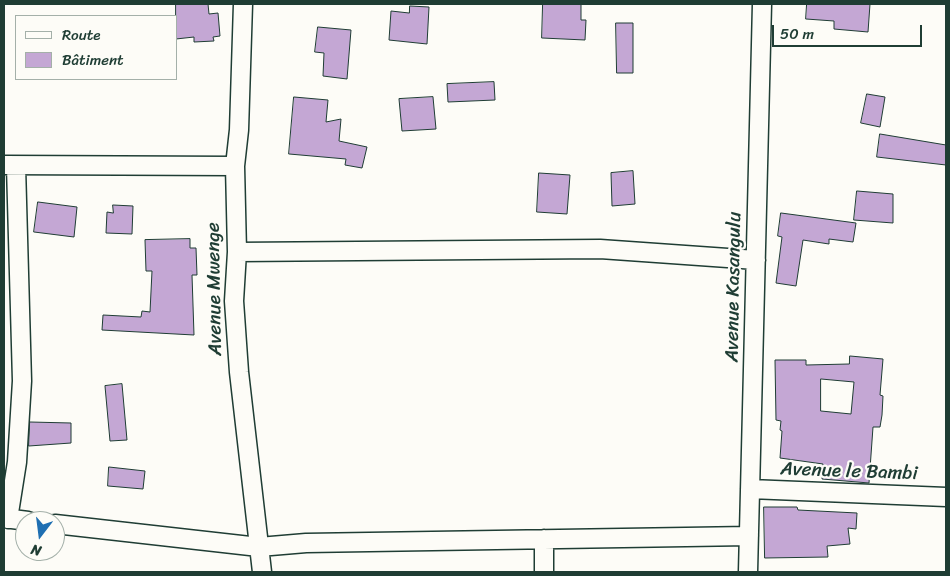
<!DOCTYPE html>
<meta charset="utf-8">
<style>
body{margin:0}
#map{position:relative;width:950px;height:576px;overflow:hidden;background:#fdfcf7;font-family:Sriracha,sans-serif}
canvas{display:block}
.frame{position:absolute;inset:0;border:5px solid #1f3d34;pointer-events:none}
.legend{position:absolute;left:15px;top:15px;width:162px;height:65px;box-sizing:border-box;background:#fdfcf7;border:1px solid #a4b0a9;margin:0;padding:6px 9px;list-style:none;font-size:15px;color:#1f3d34}
.legend li{display:flex;align-items:center;gap:10px;height:25px}
.legend b{width:25px;border:1px solid #a4b0a9}
.north{position:absolute;left:15px;top:511px;width:50px;height:50px;box-sizing:border-box;background:#fdfcf7;border:1px solid #a4b0a9;border-radius:50%;rotate:195deg;font-size:14px;font-weight:700;line-height:20px;text-align:center;color:#1f3d34}
.north::after{content:'';display:block;margin:auto;width:18px;height:22px;background:#1f6fb2;clip-path:polygon(50% 0,100% 100%,50% 72%,0 100%)}
.scale{position:absolute;left:772px;top:25px;width:150px;height:22px;box-sizing:border-box;border:2px solid #1f3d34;border-top:0;padding-left:6px;font-size:15px;line-height:18px;white-space:nowrap;color:#1f3d34;-webkit-text-stroke:4px #fdfcf7;paint-order:stroke}
</style>
<div id="map">
<canvas width="950" height="576"></canvas>
<div class="frame"></div>
<ul class="legend">
<li><b style="height:6px;background:#fdfcf7"></b>Route</li>
<li><b style="height:14px;background:#c4a7d4"></b>Bâtiment</li>
</ul>
<div class="north">N</div>
<div class="scale">50 m</div>
</div>
<script>
const context = document.querySelector('canvas').getContext('2d');
context.lineJoin = 'round';
function fillPath(path, color) { context.fillStyle = color; context.fill(path, 'evenodd'); }
function strokePath(path, color, width, dash) { context.strokeStyle = color; context.lineWidth = width; context.lineCap = dash ? 'butt' : 'round'; context.setLineDash(dash || []); context.stroke(path); }
function write(font, color, halo, rows, align = 'center') {
  context.font = font + ' Sriracha,sans-serif'; context.lineWidth = 4.5; context.setLineDash([]); context.textBaseline = 'middle'; context.strokeStyle = halo; context.fillStyle = color; for (const [text, x, y, turn = 0] of rows) {
    context.save(); context.translate(x, y); context.rotate((+turn || 0) * Math.PI / 180); context.textAlign = isNaN(turn) ? turn : align; if (halo) context.strokeText(text, 0, 0); context.fillText(text, 0, 0); context.restore();
  }
}
const building = new Path2D(`
 M 176,4 L 208,4 L 209,14 L 218,13 L 220,36 L 213,37 L 214,41 L 194,42 L 194,37 L 176,39 Z
 M 543,4 L 581,4 L 581,20 L 586,20 L 585,40 L 542,38 Z
 M 807,4 L 870,4 L 868,32 L 834,29 L 834,21 L 806,19 Z
 M 410,6 L 429,7 L 427,44 L 389,40 L 391,11 L 409,13 Z
 M 616,23 L 633,23 L 633,73 L 617,73 Z
 M 318,27 L 351,30 L 347,79 L 323,76 L 324,53 L 315,52 Z
 M 494,82 L 495,100 L 448,102 L 447,84 Z
 M 867,94 L 885,97 L 880,127 L 861,123 Z
 M 294,97 L 328,100 L 326,122 L 341,119 L 339,141 L 367,147 L 362,168 L 345,165 L 346,159 L 289,154 Z
 M 433,97 L 436,129 L 402,131 L 399,99 Z
 M 880,134 L 946,145 L 946,165 L 877,157 Z
 M 633,171 L 635,204 L 612,206 L 611,173 Z
 M 539,173 L 570,175 L 567,214 L 537,212 Z
 M 857,191 L 893,194 L 893,223 L 854,220 Z
 M 38,202 L 77,207 L 74,237 L 34,232 Z
 M 113,205 L 133,206 L 132,234 L 106,233 L 107,212 L 113,213 Z
 M 781,213 L 856,223 L 853,242 L 829,239 L 829,244 L 803,240 L 796,286 L 776,283 L 782,237 L 778,236 Z
 M 190,239 L 190,248 L 196,248 L 197,275 L 192,275 L 194,335 L 102,330 L 103,315 L 141,317 L 142,311 L 150,312 L 152,271 L 146,271 L 145,240 Z
 M 850,356 L 883,359 L 880,395 L 883,396 L 882,415 L 880,427 L 873,427 L 869,483 L 822,479 L 823,464 L 780,458 L 782,431 L 780,430 L 781,421 L 776,420 L 775,360 L 806,360 L 806,365 L 849,364 ZM 821,379 L 854,382 L 851,414 L 821,411 Z
 M 122,384 L 127,440 L 110,441 L 105,386 Z
 M 30,422 L 71,423 L 71,443 L 29,446 Z
 M 109,467 L 145,471 L 143,489 L 108,486 Z
 M 764,507 L 797,507 L 798,510 L 857,513 L 856,529 L 848,528 L 850,544 L 827,546 L 828,557 L 765,558 Z`);
const minor = new Path2D(`
 M 243,4 L 239,130 L 235,166 L 237,252 L 234,301 L 239,372 L 262,572
 M 4,165 L 235,166
 M 237,252 L 600,249 L 756,260
 M 750,489 L 946,497
 M 4,518 L 28,521
 M 8,519 L 17,462 L 22,381 L 16,166
 M 55,524 L 259,547 L 306,543 L 749,536
 M 544,572 L 544,539
 M 748,572 L 762,4`);
const streetNames = [
 ["Avenue Kasangulu",734,287,-89],
 ["Avenue Mwenge",215,289,-91],
 ["Avenue le Bambi",849,472,2]
];
fillPath(building, '#c4a7d4');
strokePath(building, '#1f3d34', 1);
strokePath(minor, '#1f3d34', 21);
strokePath(minor, '#fdfcf7', 18);
write('19px', '#1f3d34', '#fdfcf7', streetNames);
</script>
